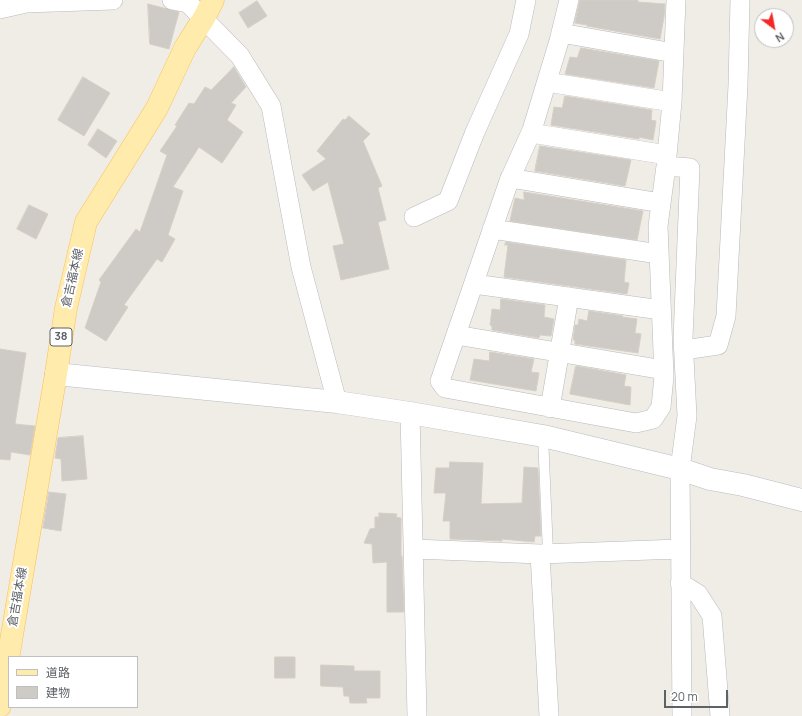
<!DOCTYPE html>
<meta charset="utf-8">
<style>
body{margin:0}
#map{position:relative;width:802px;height:716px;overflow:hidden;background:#f0ede6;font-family:Manrope,"Noto Sans JP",sans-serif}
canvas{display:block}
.legend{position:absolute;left:8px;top:656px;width:130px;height:52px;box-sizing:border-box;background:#fff;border:1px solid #bec0c2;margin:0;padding:5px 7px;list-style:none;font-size:12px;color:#5d6267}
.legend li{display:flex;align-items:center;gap:8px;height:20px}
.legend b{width:20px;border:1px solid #bec0c2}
.north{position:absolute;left:754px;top:8px;width:40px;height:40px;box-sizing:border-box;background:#fff;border:1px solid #bec0c2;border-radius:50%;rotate:148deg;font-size:11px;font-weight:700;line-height:16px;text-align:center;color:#5d6267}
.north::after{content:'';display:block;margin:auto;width:14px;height:18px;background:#f52827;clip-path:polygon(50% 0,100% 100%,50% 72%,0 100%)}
.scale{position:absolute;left:664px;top:690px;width:64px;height:18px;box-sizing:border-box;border:2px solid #5d6267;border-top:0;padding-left:5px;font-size:12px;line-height:14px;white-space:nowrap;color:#5d6267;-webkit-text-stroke:3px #fff;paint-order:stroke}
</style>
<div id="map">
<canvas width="802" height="716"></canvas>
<ul class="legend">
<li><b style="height:5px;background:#ffebac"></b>道路</li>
<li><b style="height:11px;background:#cecac5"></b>建物</li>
</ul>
<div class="north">N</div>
<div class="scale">20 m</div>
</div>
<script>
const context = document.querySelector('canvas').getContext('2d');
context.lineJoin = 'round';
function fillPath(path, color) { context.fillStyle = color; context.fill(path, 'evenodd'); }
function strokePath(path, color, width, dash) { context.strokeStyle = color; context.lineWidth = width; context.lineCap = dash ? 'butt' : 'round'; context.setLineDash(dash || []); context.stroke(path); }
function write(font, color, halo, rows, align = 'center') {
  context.font = font + ' Manrope,"Noto Sans JP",sans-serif'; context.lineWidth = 4; context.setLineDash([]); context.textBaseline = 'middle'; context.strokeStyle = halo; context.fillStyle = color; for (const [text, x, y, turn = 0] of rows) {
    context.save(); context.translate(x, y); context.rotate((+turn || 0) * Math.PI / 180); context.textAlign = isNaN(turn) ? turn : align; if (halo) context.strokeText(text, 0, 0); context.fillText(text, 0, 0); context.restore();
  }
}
const building = new Path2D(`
 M 580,0 L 638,0 L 638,2 L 665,4 L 664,17 L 660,39 L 587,26 L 587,25 L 575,23 Z
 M 257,1 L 267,16 L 248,28 L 239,13 Z
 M 148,4 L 179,12 L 169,49 L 150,44 Z
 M 581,48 L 659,61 L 654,88 L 565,74 L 570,57 L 577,58 Z
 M 234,67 L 246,87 L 231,103 L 236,105 L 227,120 L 243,132 L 222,163 L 199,147 L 173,187 L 183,191 L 168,235 L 175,239 L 162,262 L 157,259 L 124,305 L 128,307 L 106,341 L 85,328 L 101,282 L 99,280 L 136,229 L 140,232 L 167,155 L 160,151 L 177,126 L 175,125 L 189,103 L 194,104 L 205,87 L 211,90 Z
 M 83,77 L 110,93 L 84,136 L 58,120 Z
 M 565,96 L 652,110 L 651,120 L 656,121 L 653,140 L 639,137 L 639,139 L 551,125 L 554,107 L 562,108 Z
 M 349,116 L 370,134 L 363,141 L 382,186 L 378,188 L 386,220 L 378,222 L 389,269 L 341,280 L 333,246 L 344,244 L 328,182 L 313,191 L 302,175 L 326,159 L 317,151 L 343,119 L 345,120 Z
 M 98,129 L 117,141 L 106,158 L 88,145 Z
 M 540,146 L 631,160 L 625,186 L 535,171 Z
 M 524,192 L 643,211 L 637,240 L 510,221 L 515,198 L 524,200 Z
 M 29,205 L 48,214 L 36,239 L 17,229 Z
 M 506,242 L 626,260 L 624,282 L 629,283 L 627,294 L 504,277 L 508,245 L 505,245 Z
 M 501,299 L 545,305 L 544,317 L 554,319 L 551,336 L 540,335 L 539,338 L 492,330 L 492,326 L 490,325 L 492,309 L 500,310 Z
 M 589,311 L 623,316 L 622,317 L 637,319 L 635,333 L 641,334 L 638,353 L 575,344 L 575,340 L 573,340 L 575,325 L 578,325 L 579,319 L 587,321 Z
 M 0,349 L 26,353 L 15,424 L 35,426 L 30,455 L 11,452 L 10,460 L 0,459 Z
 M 490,352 L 534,359 L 531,372 L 539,373 L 536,391 L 470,380 L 474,359 L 489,361 Z
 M 576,366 L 626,375 L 624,386 L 631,387 L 630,405 L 570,394 Z
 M 83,436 L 87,479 L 62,481 L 61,459 L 55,458 L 58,438 Z
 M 450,462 L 483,463 L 481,504 L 522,503 L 524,467 L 538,468 L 541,536 L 535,536 L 534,542 L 502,539 L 502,541 L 450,539 L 450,521 L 443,521 L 446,493 L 434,493 L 436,468 L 449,468 Z
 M 49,492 L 66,494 L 61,531 L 43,528 Z
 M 379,513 L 397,514 L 396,517 L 401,518 L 401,556 L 402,556 L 404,612 L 387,612 L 387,562 L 373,563 L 372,544 L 364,543 L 370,529 L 375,528 L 375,517 L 379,517 Z
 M 275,657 L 295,657 L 295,678 L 275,678 Z
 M 321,665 L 354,666 L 354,671 L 380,671 L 380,698 L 366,698 L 367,703 L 350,703 L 349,696 L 344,696 L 343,687 L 321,686 Z`);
const lane = new Path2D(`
 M 543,436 L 548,553`);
const street = new Path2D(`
 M 172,0 L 188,3 L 240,56 L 271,106 L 301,267 L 337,402
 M 569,0 L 559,41 L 532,130 L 509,181 L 440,381 L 445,388 L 636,423 L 653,419 L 661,407 L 664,376 L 658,226 L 666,166 L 672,102 L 676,0
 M 0,9 L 26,3 L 113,0
 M 561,33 L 674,53
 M 547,82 L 672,102
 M 531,133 L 667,155
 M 666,166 L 690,168 L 683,338 L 687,416 L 680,469 L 682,716
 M 510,178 L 661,203
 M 414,217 L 448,201 L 475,132 L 519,34 L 526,0
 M 492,229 L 659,254
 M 474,284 L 661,310
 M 456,335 L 664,370
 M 684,350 L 718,345 L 726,316 L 738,85 L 740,0
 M 550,408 L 569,297
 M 410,413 L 417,716
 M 414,549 L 540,554 L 680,549
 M 540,554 L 549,716
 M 680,583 L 698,594 L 712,616 L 720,716`);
const secondary = new Path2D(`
 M 56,374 L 337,402 L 410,413 L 543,436 L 680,469 L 710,479 L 743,485 L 802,500`);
const primary = new Path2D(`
 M 0,706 L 56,374 L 66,308 L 86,222 L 157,108 L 185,48 L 204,18 L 213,0`);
const shields = [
 [61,337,22]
];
const shieldNames = [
 ["38",61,337]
];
const streetNames = [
 ["倉吉福本線",73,278,-77],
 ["倉吉福本線",18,597,-80]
];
fillPath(building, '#cecac5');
strokePath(building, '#d6cfc3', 1);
strokePath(lane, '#b6b9bd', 11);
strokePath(street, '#b6b9bd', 20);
strokePath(secondary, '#b7bbc0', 23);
strokePath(primary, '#fbbf54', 23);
strokePath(lane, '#fff', 10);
strokePath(street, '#fff', 19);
strokePath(secondary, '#fff', 22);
strokePath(primary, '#ffebac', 22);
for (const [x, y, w] of shields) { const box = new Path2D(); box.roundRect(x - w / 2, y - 9, w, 18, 3); context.fillStyle = '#fff'; context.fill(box); strokePath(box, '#5d6267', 1); }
write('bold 11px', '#5d6267', null, shieldNames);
write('12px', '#5d6267', '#fff', streetNames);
</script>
